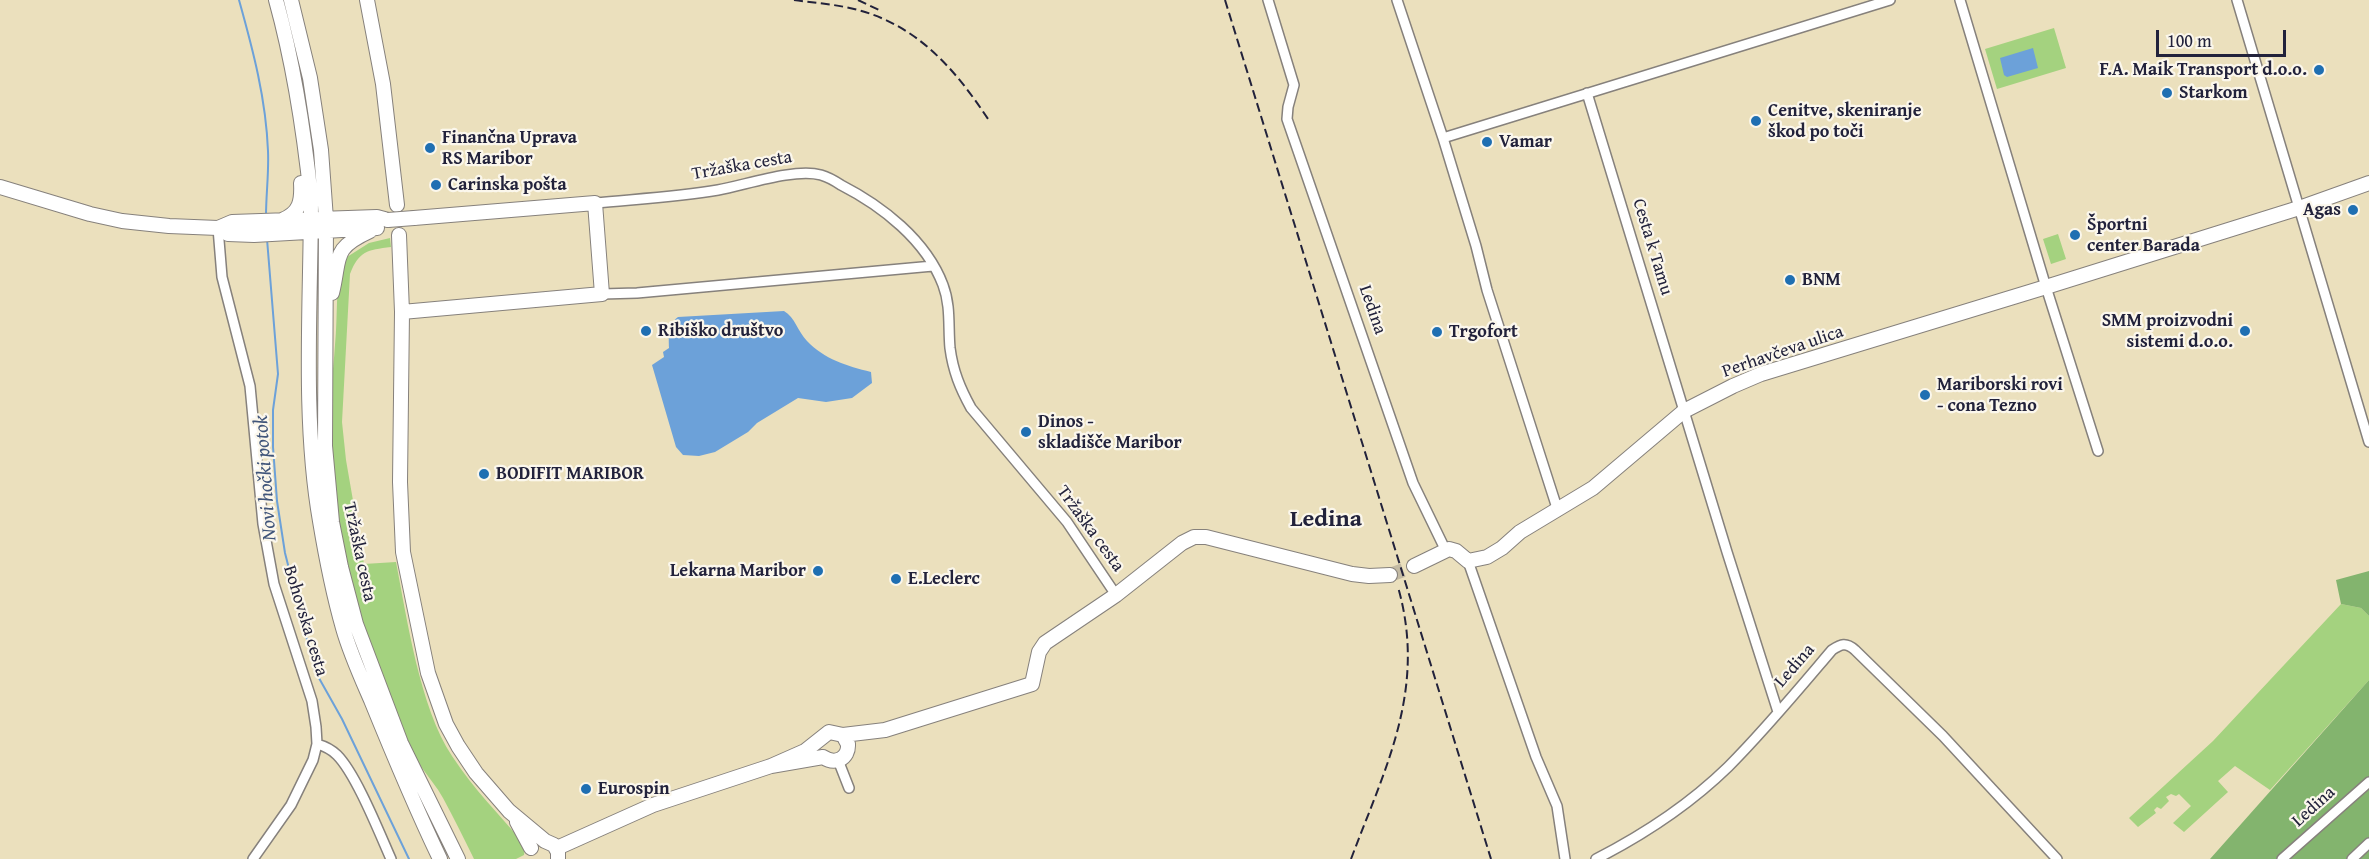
<!DOCTYPE html>
<meta charset="utf-8">
<style>
body{margin:0}
#map{position:relative;width:2369px;height:859px;overflow:hidden;background:#ebe0bd;font-family:"Gentium Book Plus",serif}
canvas{display:block}
.scale{position:absolute;left:2156px;top:30px;width:130px;height:27px;box-sizing:border-box;border:3px solid #22223b;border-top:0;padding-left:8px;font-size:18px;line-height:21px;white-space:nowrap;color:#22223b;-webkit-text-stroke:4px #fbf7ec;paint-order:stroke}
</style>
<div id="map">
<canvas width="2369" height="859"></canvas>
<div class="scale">100 m</div>
</div>
<script>
const context = document.querySelector('canvas').getContext('2d');
context.lineJoin = 'round';
function fillPath(path, color) { context.fillStyle = color; context.fill(path, 'evenodd'); }
function strokePath(path, color, width, dash) { context.strokeStyle = color; context.lineWidth = width; context.lineCap = dash ? 'butt' : 'round'; context.setLineDash(dash || []); context.stroke(path); }
function write(font, color, halo, rows, align = 'center') {
  context.font = font + ' "Gentium Book Plus",serif'; context.lineWidth = 4.5; context.setLineDash([]); context.textBaseline = 'middle'; context.strokeStyle = halo; context.fillStyle = color; for (const [text, x, y, turn = 0] of rows) {
    context.save(); context.translate(x, y); context.rotate((+turn || 0) * Math.PI / 180); context.textAlign = isNaN(turn) ? turn : align; if (halo) context.strokeText(text, 0, 0); context.fillText(text, 0, 0); context.restore();
  }
}
const green = new Path2D(`
 M 2054,28 L 2066,68 L 1997,89 L 1985,49 Z
 M 2058,234 L 2066,259 L 2051,264 L 2043,239 Z
 M 390,238 L 391,247 C 367,250 359,251 350,274 L 342,422 L 346,460 L 364,564 L 396,562 C 407,619 420,708 452,756 C 474,790 500,815 525,845 L 524,855 L 516,859 L 474,859 C 464,839 454,818 443,798 C 437,787 429,778 422,768 C 412,751 404,732 396,715 C 359,636 332,523 329,436 C 328,406 333,376 335,345 C 338,315 335,285 343,255 L 347,257 L 369,243 Z
 M 2341,604 L 2361,608 L 2369,616 L 2369,680 L 2270,790 L 2235,766 L 2218,781 L 2228,792 L 2184,832 L 2173,823 L 2191,806 L 2179,794 L 2176,796 L 2171,794 L 2166,797 L 2169,801 L 2161,809 L 2157,807 L 2154,810 L 2156,813 L 2138,827 L 2129,818 L 2213,741 Z`);
const forest = new Path2D(`
 M 2369,571 L 2369,616 L 2361,608 L 2341,604 L 2336,580 Z
 M 2369,680 L 2369,859 L 2210,859 Z`);
const water = new Path2D(`
 M 2033,48 L 2038,68 L 2007,77 L 2004,75 L 2000,58 Z
 M 784,311 C 795,317 798,332 807,341 C 824,359 847,366 871,372 L 872,383 L 852,398 L 826,402 L 798,398 L 757,423 L 748,432 L 715,452 L 699,456 L 683,455 L 676,447 L 652,365 L 664,357 L 663,352 L 669,348 C 669,336 667,325 678,317 Z`);
const stream = new Path2D(`
 M 239,0 C 253,50 266,99 268,151 C 269,173 266,194 266,216
 M 267,239 L 278,374 L 273,410 L 273,447 L 277,501 L 285,553 L 315,671 L 342,719 L 409,859`);
const secondaryTunnel = new Path2D(`
 M 1390,575 L 1414,566`);
const street = new Path2D(`
 M 1268,0 L 1294,85 L 1288,107 L 1287,119 L 1413,483 L 1445,549
 M 1397,0 L 1443,138 L 1476,246 L 1487,290 L 1558,511
 M 1960,0 L 2046,287 L 2098,451
 M 2237,0 L 2369,442
 M 1587,93 L 1727,552 L 1778,712
 M 1443,138 L 1890,0
 M 595,203 C 636,199 677,197 718,190 C 746,185 794,168 821,175 C 828,177 835,181 841,185 C 882,206 926,240 943,285 C 951,306 948,327 950,348 C 953,371 960,388 971,408 L 1067,522 L 1116,595
 M 218,228 L 222,277 L 250,386 L 263,524 L 274,584 L 312,701 L 316,727 L 317,744 L 313,760 L 291,805 L 253,859
 M 602,294 L 637,293 L 933,266
 M 1468,561 L 1536,757 L 1557,806 L 1565,859
 M 317,744 C 324,746 331,749 337,755 C 356,774 379,832 391,859
 M 838,760 L 849,788
 M 1596,859 C 1643,835 1690,804 1728,767 C 1765,730 1798,690 1832,650 C 1841,644 1846,642 1855,650 L 1943,736 L 2057,859
 M 2282,859 L 2369,782
 M 2352,859 L 2369,843`);
const secondary = new Path2D(`
 M 276,0 C 294,65 304,131 311,198 C 311,303 302,418 320,521 C 326,557 333,593 343,628 C 350,653 361,677 371,700 C 393,754 415,807 440,859
 M 291,0 L 310,78 L 321,150 L 326,219 L 325,446 L 332,522 L 341,567 L 356,624 L 401,743 L 458,859
 M 367,0 L 383,84 L 397,205
 M 0,187 L 90,214 L 122,221 L 169,226 L 218,228 L 232,222 L 377,217 L 388,220
 M 282,220 C 300,213 302,201 301,183
 M 218,228 L 228,234 L 254,235 L 377,228
 M 399,235 L 402,312 L 400,482 L 403,552 L 428,673 L 446,724 L 458,746 L 476,773 L 509,811 L 545,841 L 554,845 L 558,852 L 558,859
 M 332,293 C 341,257 331,249 370,231
 M 402,312 L 602,294 L 595,203 L 414,218
 M 1414,566 L 1449,549 L 1456,551 L 1468,561 L 1487,557 L 1502,548 L 1520,532 L 1593,488 L 1684,411 L 1733,386 L 1761,374 L 2046,287 L 2299,208 L 2369,183
 M 843,735 L 885,730 L 1032,684 L 1039,652 L 1045,643 L 1116,595 L 1182,543 L 1194,537 L 1206,537 L 1352,574 L 1369,576 L 1390,575
 M 517,822 L 531,848
 M 557,848 L 653,805 L 771,766 L 805,751 L 829,732 L 843,735 L 848,744 C 849,759 835,765 823,757 L 771,766`);
const rail = new Path2D(`
 M 794,0 C 814,3 834,4 854,9 C 917,24 956,70 990,122
 M 858,0 L 879,10
 M 1225,0 L 1491,859
 M 1351,859 C 1386,766 1427,689 1398,587`);
const secondaryBridge = new Path2D(`
 M 388,220 L 414,218`);
const markers = [
 [2319,70,6,"#1f6fb2"],
 [2167,93,6,"#1f6fb2"],
 [1756,121,6,"#1f6fb2"],
 [1487,142,6,"#1f6fb2"],
 [430,148,6,"#1f6fb2"],
 [436,185,6,"#1f6fb2"],
 [2353,210,6,"#1f6fb2"],
 [2075,235,6,"#1f6fb2"],
 [1790,280,6,"#1f6fb2"],
 [646,331,6,"#1f6fb2"],
 [2245,331,6,"#1f6fb2"],
 [1437,332,6,"#1f6fb2"],
 [1925,395,6,"#1f6fb2"],
 [1026,432,6,"#1f6fb2"],
 [484,474,6,"#1f6fb2"],
 [818,571,6,"#1f6fb2"],
 [896,579,6,"#1f6fb2"],
 [586,789,6,"#1f6fb2"]
];
const poiNames = [
 ["F.A. Maik Transport d.o.o.",2307,70,"right"],
 ["Starkom",2179,93],
 ["Cenitve, skeniranje",1768,111],
 ["škod po toči",1768,132],
 ["Finančna Uprava",442,138],
 ["RS Maribor",442,159],
 ["Vamar",1499,142],
 ["Carinska pošta",448,185],
 ["Agas",2341,210,"right"],
 ["Športni",2087,225],
 ["center Barada",2087,246],
 ["BNM",1802,280],
 ["SMM proizvodni",2233,321,"right"],
 ["sistemi d.o.o.",2233,342,"right"],
 ["Ribiško društvo",658,331],
 ["Trgofort",1449,332],
 ["Mariborski rovi",1937,385],
 ["- cona Tezno",1937,406],
 ["Dinos -",1038,422],
 ["skladišče Maribor",1038,443],
 ["BODIFIT MARIBOR",496,474],
 ["Lekarna Maribor",806,571,"right"],
 ["E.Leclerc",908,579],
 ["Eurospin",598,789]
];
const streetNames = [
 ["Tržaška cesta",742,166,-10],
 ["Cesta k Tamu",1652,247,73],
 ["Ledina",1372,310,71],
 ["Perhavčeva ulica",1783,352,-19],
 ["Tržaška cesta",1090,529,54],
 ["Tržaška cesta",359,552,78],
 ["Bohovska cesta",305,621,73],
 ["Ledina",1795,666,-49],
 ["Ledina",2314,807,-42]
];
const waterNames = [
 ["Novi hočki potok",266,478,-94]
];
const districtNames = [
 ["Ledina",1326,520]
];
fillPath(green, '#a4d27f');
fillPath(forest, '#83b46e');
fillPath(water, '#6ca1d9');
strokePath(stream, '#6ca1d9', 2);
strokePath(secondaryTunnel, '#c3baa3', 14, [14, 7]);
strokePath(street, '#86817c', 12);
strokePath(secondary, '#86817c', 16);
strokePath(street, '#fff', 9);
strokePath(secondary, '#fff', 14);
strokePath(rail, '#22223b', 2, [9, 4.5]);
strokePath(secondaryBridge, '#86817c', 16, []);
strokePath(secondaryBridge, '#fff', 14);
for (const [x, y, r, color] of markers) { const dot = new Path2D(); dot.arc(x, y, r, 0, 2 * Math.PI); context.fillStyle = color; context.fill(dot); strokePath(dot, '#fbf7ec', 2); }
write('bold 18px', '#22223b', '#fbf7ec', poiNames, 'left');
write('18px', '#22223b', '#fbf7ec', streetNames);
write('italic 20px', '#40557a', '#fbf7ec', waterNames);
write('bold 24px', '#22223b', '#fbf7ec', districtNames);
</script>
